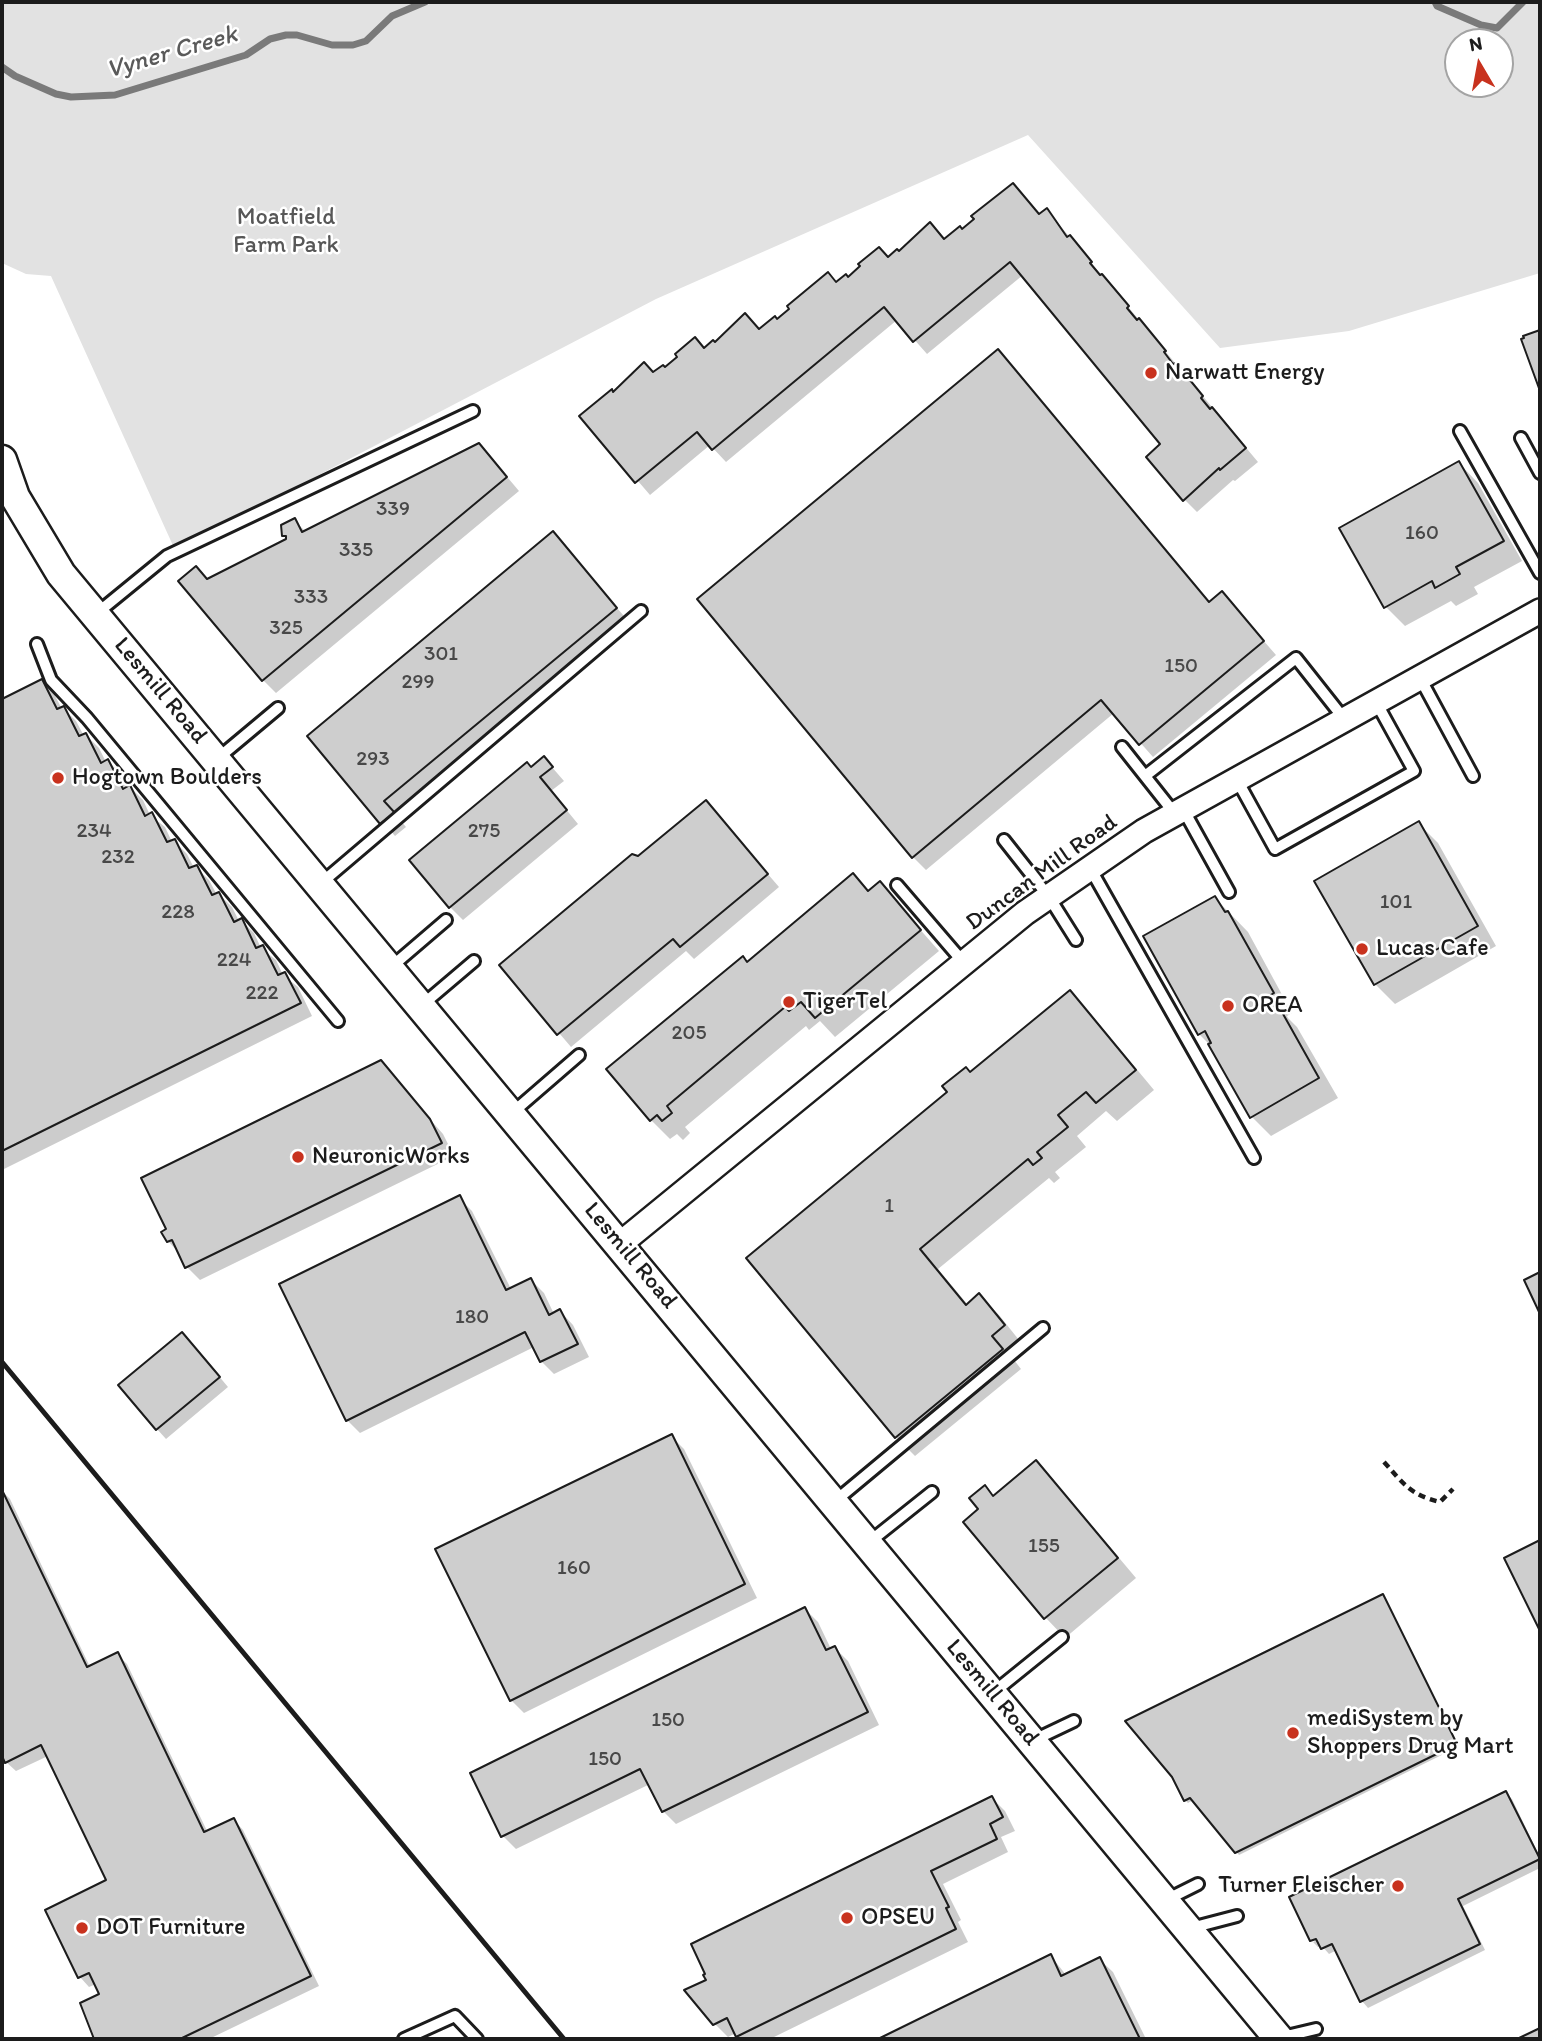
<!DOCTYPE html>
<style>
body{margin:0}
#map{position:relative;width:1542px;height:2041px;overflow:hidden;background:#fff;font-family:Itim,sans-serif}
canvas{display:block}
.frame{position:absolute;inset:0;border:4px solid #1c1c1c;pointer-events:none}
.north{position:absolute;left:1444px;top:28px;width:70px;height:70px;box-sizing:border-box;background:#fff;border:2px solid #a4a4a4;border-radius:50%;rotate:350deg;font-size:19px;font-weight:700;line-height:28px;text-align:center;color:#1c1c1c}
.north::after{content:'';display:block;margin:auto;width:24px;height:32px;background:#c8321e;clip-path:polygon(50% 0,100% 100%,50% 72%,0 100%)}
</style>
<div id="map">
<canvas width="1542" height="2041"></canvas>
<div class="frame"></div>
<div class="north">N</div>
</div>
<script>
const context = document.querySelector('canvas').getContext('2d');
context.lineJoin = 'round';
function fillPath(path, color) { context.fillStyle = color; context.fill(path, 'evenodd'); }
function strokePath(path, color, width, dash) { context.strokeStyle = color; context.lineWidth = width; context.lineCap = dash ? 'butt' : 'round'; context.setLineDash(dash || []); context.stroke(path); }
function write(font, color, halo, rows, align = 'center') {
  context.font = font + ' Itim,sans-serif'; context.lineWidth = 5; context.setLineDash([]); context.textBaseline = 'middle'; context.strokeStyle = halo; context.fillStyle = color; for (const [text, x, y, turn = 0] of rows) {
    context.save(); context.translate(x, y); context.rotate((+turn || 0) * Math.PI / 180); context.textAlign = isNaN(turn) ? turn : align; if (halo) context.strokeText(text, 0, 0); context.fillText(text, 0, 0); context.restore();
  }
}
const green = new Path2D(`
 M 2,2 L 1540,2 L 1540,273 L 1349,331 L 1220,348 L 1028,135 L 656,299 L 175,550 L 51,276 L 26,274 L 2,263 ZM 1458,42 L 1500,42 L 1500,84 L 1458,84 Z`);
const shadow = new Path2D(`
 M 1047,210 L 1258,462 L 1235,481 L 1233,480 L 1197,512 L 1184,499 L 1162,444 L 1023,275 L 927,354 L 897,320 L 726,462 L 710,445 L 650,495 L 582,416 L 614,394 L 705,349 L 760,331 L 837,284 L 888,259 L 945,240 L 962,231 L 1040,215 Z
 M 998,351 L 1210,603 L 1222,593 L 1276,655 L 1153,757 L 1114,713 L 926,870 L 913,857 Z
 M 492,459 L 519,491 L 276,693 L 263,680 L 208,580 L 289,540 L 284,535 L 294,520 L 306,532 Z
 M 1459,463 L 1478,483 L 1522,561 L 1474,587 L 1478,594 L 1456,606 L 1451,601 L 1405,626 L 1386,607 Z
 M 553,533 L 629,622 L 396,815 L 406,827 L 395,836 L 309,736 Z
 M 41,681 L 54,694 L 62,709 L 63,708 L 76,721 L 84,736 L 86,735 L 99,748 L 106,762 L 108,761 L 121,774 L 128,788 L 130,787 L 143,800 L 150,815 L 165,827 L 172,842 L 174,841 L 187,854 L 194,868 L 196,867 L 209,880 L 217,895 L 219,894 L 232,907 L 239,921 L 241,920 L 254,933 L 261,948 L 276,960 L 283,975 L 298,987 L 312,1016 L 2,1170 L 2,701 Z
 M 544,758 L 564,781 L 551,791 L 578,824 L 463,920 L 450,907 L 532,769 Z
 M 706,802 L 779,887 L 694,959 L 686,951 L 571,1047 L 501,965 Z
 M 1418,823 L 1438,843 L 1496,946 L 1395,1004 L 1375,984 Z
 M 853,876 L 869,892 L 880,884 L 939,951 L 835,1037 L 820,1021 L 809,1030 L 806,1026 L 685,1127 L 690,1133 L 683,1140 L 677,1134 L 670,1139 L 651,1120 L 748,963 Z
 M 1215,898 L 1248,932 L 1292,1013 L 1287,1016 L 1288,1018 L 1297,1027 L 1338,1098 L 1271,1136 L 1252,1117 L 1211,1046 L 1199,1034 L 1145,937 Z
 M 1070,992 L 1089,1012 L 1154,1090 L 1117,1121 L 1106,1111 L 1077,1136 L 1086,1147 L 1055,1172 L 1060,1178 L 1054,1183 L 1049,1178 L 938,1269 L 968,1305 L 979,1296 L 999,1315 L 1023,1345 L 1011,1356 L 1021,1369 L 915,1456 L 896,1437 L 748,1258 Z
 M 390,1074 L 443,1134 L 454,1156 L 200,1280 L 187,1267 L 180,1254 L 168,1241 Z
 M 459,1198 L 472,1211 L 511,1289 L 531,1280 L 544,1293 L 554,1314 L 560,1311 L 573,1325 L 589,1357 L 554,1374 L 541,1361 L 534,1347 L 360,1433 L 347,1420 Z
 M 192,1344 L 228,1387 L 166,1439 L 157,1429 Z
 M 671,1436 L 684,1449 L 757,1598 L 524,1713 L 511,1700 Z
 M 1036,1463 L 1055,1482 L 1136,1578 L 1065,1638 L 1046,1618 L 965,1522 Z
 M 2,1491 L 10,1499 L 90,1667 L 117,1654 L 127,1664 L 208,1833 L 234,1820 L 243,1830 L 319,1986 L 209,2039 L 96,2039 L 90,2026 L 101,1995 L 96,1984 L 89,1987 L 80,1977 L 48,1910 L 108,1881 L 48,1756 L 16,1771 L 6,1762 L 2,1752 Z
 M 1383,1596 L 1458,1747 L 1239,1855 L 1193,1800 L 1188,1803 L 1185,1800 Z
 M 805,1609 L 818,1622 L 831,1649 L 835,1648 L 848,1661 L 879,1725 L 676,1824 L 663,1811 L 650,1784 L 516,1849 L 503,1836 L 472,1774 Z
 M 1506,1793 L 1512,1799 L 1540,1857 L 1540,1868 L 1463,1906 L 1485,1950 L 1368,2008 L 1362,2001 L 1337,1950 L 1329,1954 L 1321,1945 L 1318,1947 L 1313,1942 L 1325,1937 Z
 M 992,1798 L 1005,1811 L 1015,1831 L 1001,1837 L 1008,1852 L 943,1884 L 961,1920 L 958,1922 L 968,1942 L 770,2039 L 741,2039 L 736,2033 L 728,2037 L 715,2024 L 708,1981 Z
 M 1051,1956 L 1066,1975 L 1099,1959 L 1113,1972 L 1146,2039 L 882,2039 Z`);
const stream = new Path2D(`
 M 1435,2 L 1437,6 L 1481,25 L 1497,28 L 1523,2
 M 2,67 L 15,76 L 56,94 L 71,97 L 115,95 L 246,55 L 270,39 L 286,35 L 297,35 L 332,45 L 353,45 L 366,41 L 392,16 L 425,2`);
const building = new Path2D(`
 M 1013,183 L 1039,214 L 1047,208 L 1067,237 L 1070,235 L 1092,262 L 1090,263 L 1100,275 L 1102,274 L 1129,306 L 1127,308 L 1137,320 L 1139,318 L 1166,351 L 1164,352 L 1173,364 L 1176,363 L 1203,396 L 1201,398 L 1210,409 L 1212,407 L 1246,448 L 1220,470 L 1219,468 L 1183,501 L 1146,457 L 1160,444 L 1010,262 L 913,342 L 884,307 L 712,450 L 697,432 L 635,483 L 579,416 L 612,389 L 613,392 L 644,362 L 653,372 L 663,365 L 665,367 L 677,357 L 675,354 L 695,337 L 704,348 L 713,340 L 715,342 L 745,313 L 759,329 L 775,316 L 777,319 L 789,309 L 787,306 L 828,272 L 836,282 L 846,274 L 848,277 L 860,266 L 858,264 L 879,247 L 888,257 L 897,249 L 899,251 L 930,222 L 944,239 L 960,226 L 962,229 L 974,219 L 971,216 Z
 M 1540,330 L 1540,391 L 1521,339 L 1524,338 L 1523,336 Z
 M 998,349 L 1209,602 L 1222,591 L 1264,641 L 1139,745 L 1101,700 L 912,858 L 697,599 Z
 M 479,443 L 507,477 L 262,681 L 178,581 L 196,566 L 207,579 L 286,539 L 286,536 L 282,536 L 281,525 L 295,518 L 302,532 Z
 M 1459,461 L 1504,541 L 1456,567 L 1460,574 L 1435,588 L 1432,581 L 1384,608 L 1339,528 Z
 M 553,531 L 617,608 L 384,801 L 395,813 L 380,824 L 307,736 Z
 M 42,679 L 57,709 L 64,706 L 79,736 L 86,733 L 101,763 L 108,759 L 123,789 L 130,785 L 145,816 L 152,812 L 167,842 L 175,839 L 189,868 L 197,865 L 212,895 L 219,892 L 234,922 L 242,918 L 256,948 L 263,945 L 278,975 L 285,972 L 301,1003 L 2,1151 L 2,699 Z
 M 544,756 L 553,767 L 540,777 L 567,810 L 449,908 L 409,860 L 527,762 L 531,767 Z
 M 706,800 L 768,874 L 680,947 L 673,939 L 557,1035 L 499,965 L 632,854 L 638,856 Z
 M 1419,821 L 1478,926 L 1374,985 L 1314,881 Z
 M 853,873 L 868,891 L 880,881 L 921,930 L 815,1018 L 801,1002 L 789,1011 L 785,1007 L 667,1106 L 672,1113 L 662,1121 L 657,1115 L 650,1121 L 606,1069 L 743,956 L 747,962 Z
 M 1215,896 L 1225,912 L 1228,911 L 1274,993 L 1269,996 L 1275,1007 L 1278,1005 L 1319,1078 L 1250,1118 L 1208,1044 L 1211,1043 L 1205,1031 L 1198,1035 L 1143,936 Z
 M 1070,990 L 1136,1070 L 1096,1103 L 1086,1092 L 1058,1115 L 1068,1127 L 1037,1152 L 1042,1158 L 1033,1165 L 1028,1159 L 920,1249 L 966,1305 L 979,1293 L 1005,1325 L 992,1336 L 1003,1349 L 895,1438 L 746,1258 L 947,1092 L 942,1086 L 966,1067 L 970,1072 Z
 M 381,1060 L 430,1119 L 442,1143 L 185,1268 L 172,1240 L 167,1242 L 161,1232 L 166,1229 L 141,1178 Z
 M 460,1195 L 506,1290 L 531,1278 L 549,1315 L 560,1309 L 578,1344 L 540,1362 L 525,1332 L 346,1421 L 279,1284 Z
 M 1540,1272 L 1540,1314 L 1524,1280 Z
 M 182,1332 L 220,1377 L 156,1430 L 118,1385 Z
 M 672,1434 L 745,1584 L 510,1701 L 435,1549 Z
 M 1036,1460 L 1118,1558 L 1044,1619 L 963,1522 L 978,1509 L 969,1498 L 985,1485 L 993,1496 Z
 M 2,1490 L 87,1667 L 118,1652 L 204,1832 L 234,1818 L 311,1976 L 180,2039 L 94,2039 L 80,2003 L 99,1994 L 89,1973 L 78,1978 L 45,1910 L 106,1880 L 41,1745 L 5,1763 L 2,1756 Z
 M 1540,1540 L 1540,1631 L 1504,1558 Z
 M 1383,1594 L 1457,1744 L 1235,1853 L 1190,1798 L 1184,1801 L 1172,1777 L 1125,1721 Z
 M 805,1607 L 826,1650 L 835,1646 L 868,1712 L 662,1812 L 640,1769 L 501,1837 L 470,1773 Z
 M 1506,1791 L 1540,1859 L 1458,1899 L 1480,1944 L 1360,2002 L 1332,1944 L 1321,1949 L 1316,1939 L 1310,1941 L 1289,1897 Z
 M 992,1796 L 1003,1817 L 990,1824 L 997,1839 L 931,1871 L 949,1907 L 946,1908 L 956,1929 L 736,2037 L 727,2018 L 713,2025 L 684,1990 L 706,1980 L 703,1975 L 705,1974 L 691,1944 Z
 M 1051,1954 L 1061,1976 L 1100,1957 L 1140,2039 L 878,2039 Z
 M 1540,2028 L 1540,2039 L 1517,2039 Z`);
const path = new Path2D(`
 M 1384,1462 C 1403,1483 1410,1495 1440,1502 L 1453,1489`);
const service = new Path2D(`
 M 1460,431 L 1540,573
 M 1521,438 L 1540,473
 M 96,614 L 167,556 L 473,411
 M 37,644 L 51,680 L 87,718 L 338,1021
 M 1420,678 L 1473,776
 M 1122,747 L 1175,814
 M 217,759 L 278,708
 M 1145,776 L 1296,658 L 1345,720
 M 1237,780 L 1275,849 L 1414,771 L 1376,702
 M 1183,809 L 1229,892
 M 1004,840 L 1049,897 L 1076,940
 M 1090,868 L 1254,1158
 M 320,884 L 641,611
 M 897,885 L 964,963
 M 390,968 L 446,920
 M 421,1006 L 474,961
 M 512,1113 L 579,1055
 M 834,1502 L 1043,1328
 M 868,1543 L 932,1492
 M 994,1692 L 1062,1637
 M 1032,1741 L 1074,1721
 M 1166,1900 L 1198,1884
 M 1191,1928 L 1237,1916
 M 1278,2038 L 1316,2029
 M 404,2039 L 455,2016 L 477,2039`);
const minor = new Path2D(`
 M 620,1244 L 1025,913 L 1144,831 L 1540,611`);
const tertiary = new Path2D(`
 M 2,460 L 15,497 L 61,574 L 1279,2039`);
const rail = new Path2D(`
 M 2,1362 L 564,2039`);
const markers = [
 [1151,373,7,"#c8321e"],
 [58,778,7,"#c8321e"],
 [1362,949,7,"#c8321e"],
 [789,1002,7,"#c8321e"],
 [1228,1006,7,"#c8321e"],
 [298,1157,7,"#c8321e"],
 [1293,1733,7,"#c8321e"],
 [1398,1886,7,"#c8321e"],
 [847,1918,7,"#c8321e"],
 [82,1928,7,"#c8321e"]
];
const numberNames = [
 ["339",393,510],
 ["160",1422,534],
 ["335",356,551],
 ["333",311,598],
 ["325",286,629],
 ["301",441,655],
 ["150",1181,667],
 ["299",418,683],
 ["293",373,760],
 ["234",94,832],
 ["275",484,832],
 ["232",118,858],
 ["101",1396,903],
 ["228",178,913],
 ["224",234,961],
 ["222",262,994],
 ["205",689,1034],
 ["1",889,1207],
 ["180",472,1318],
 ["155",1044,1547],
 ["160",574,1569],
 ["150",668,1721],
 ["150",605,1760]
];
const parkNames = [
 ["Moatfield",286,218],
 ["Farm Park",286,246]
];
const poiNames = [
 ["Narwatt Energy",1165,373],
 ["Hogtown Boulders",72,778],
 ["Lucas Cafe",1376,949],
 ["TigerTel",803,1002],
 ["OREA",1242,1006],
 ["NeuronicWorks",312,1157],
 ["mediSystem by",1307,1719],
 ["Shoppers Drug Mart",1307,1747],
 ["Turner Fleischer",1384,1886,"right"],
 ["OPSEU",861,1918],
 ["DOT Furniture",96,1928]
];
const streetNames = [
 ["Lesmill Road",160,691,50],
 ["Duncan Mill Road",1042,873,-36],
 ["Lesmill Road",630,1256,50],
 ["Lesmill Road",992,1693,50]
];
const waterNames = [
 ["Vyner Creek",172,53,-16]
];
fillPath(green, '#e2e2e2');
fillPath(shadow, '#0003');
strokePath(stream, '#7a7a7a', 7);
fillPath(building, '#cecece');
strokePath(building, '#1c1c1c', 2);
strokePath(service, '#1c1c1c', 16);
strokePath(minor, '#1c1c1c', 28);
strokePath(tertiary, '#1c1c1c', 33);
strokePath(path, '#1c1c1c', 4.5, [7, 5]);
strokePath(service, '#fff', 10);
strokePath(minor, '#fff', 23);
strokePath(tertiary, '#fff', 28);
strokePath(rail, '#1c1c1c', 5);
for (const [x, y, r, color] of markers) { const dot = new Path2D(); dot.arc(x, y, r, 0, 2 * Math.PI); context.fillStyle = color; context.fill(dot); strokePath(dot, '#fff', 2.5); }
write('21px', '#484848', null, numberNames);
write('24px', '#575757', '#fff', parkNames);
write('24px', '#1c1c1c', '#fff', poiNames, 'left');
write('24px', '#1c1c1c', '#fff', streetNames);
write('italic 26px', '#5a5a5a', '#fff', waterNames);
</script>
